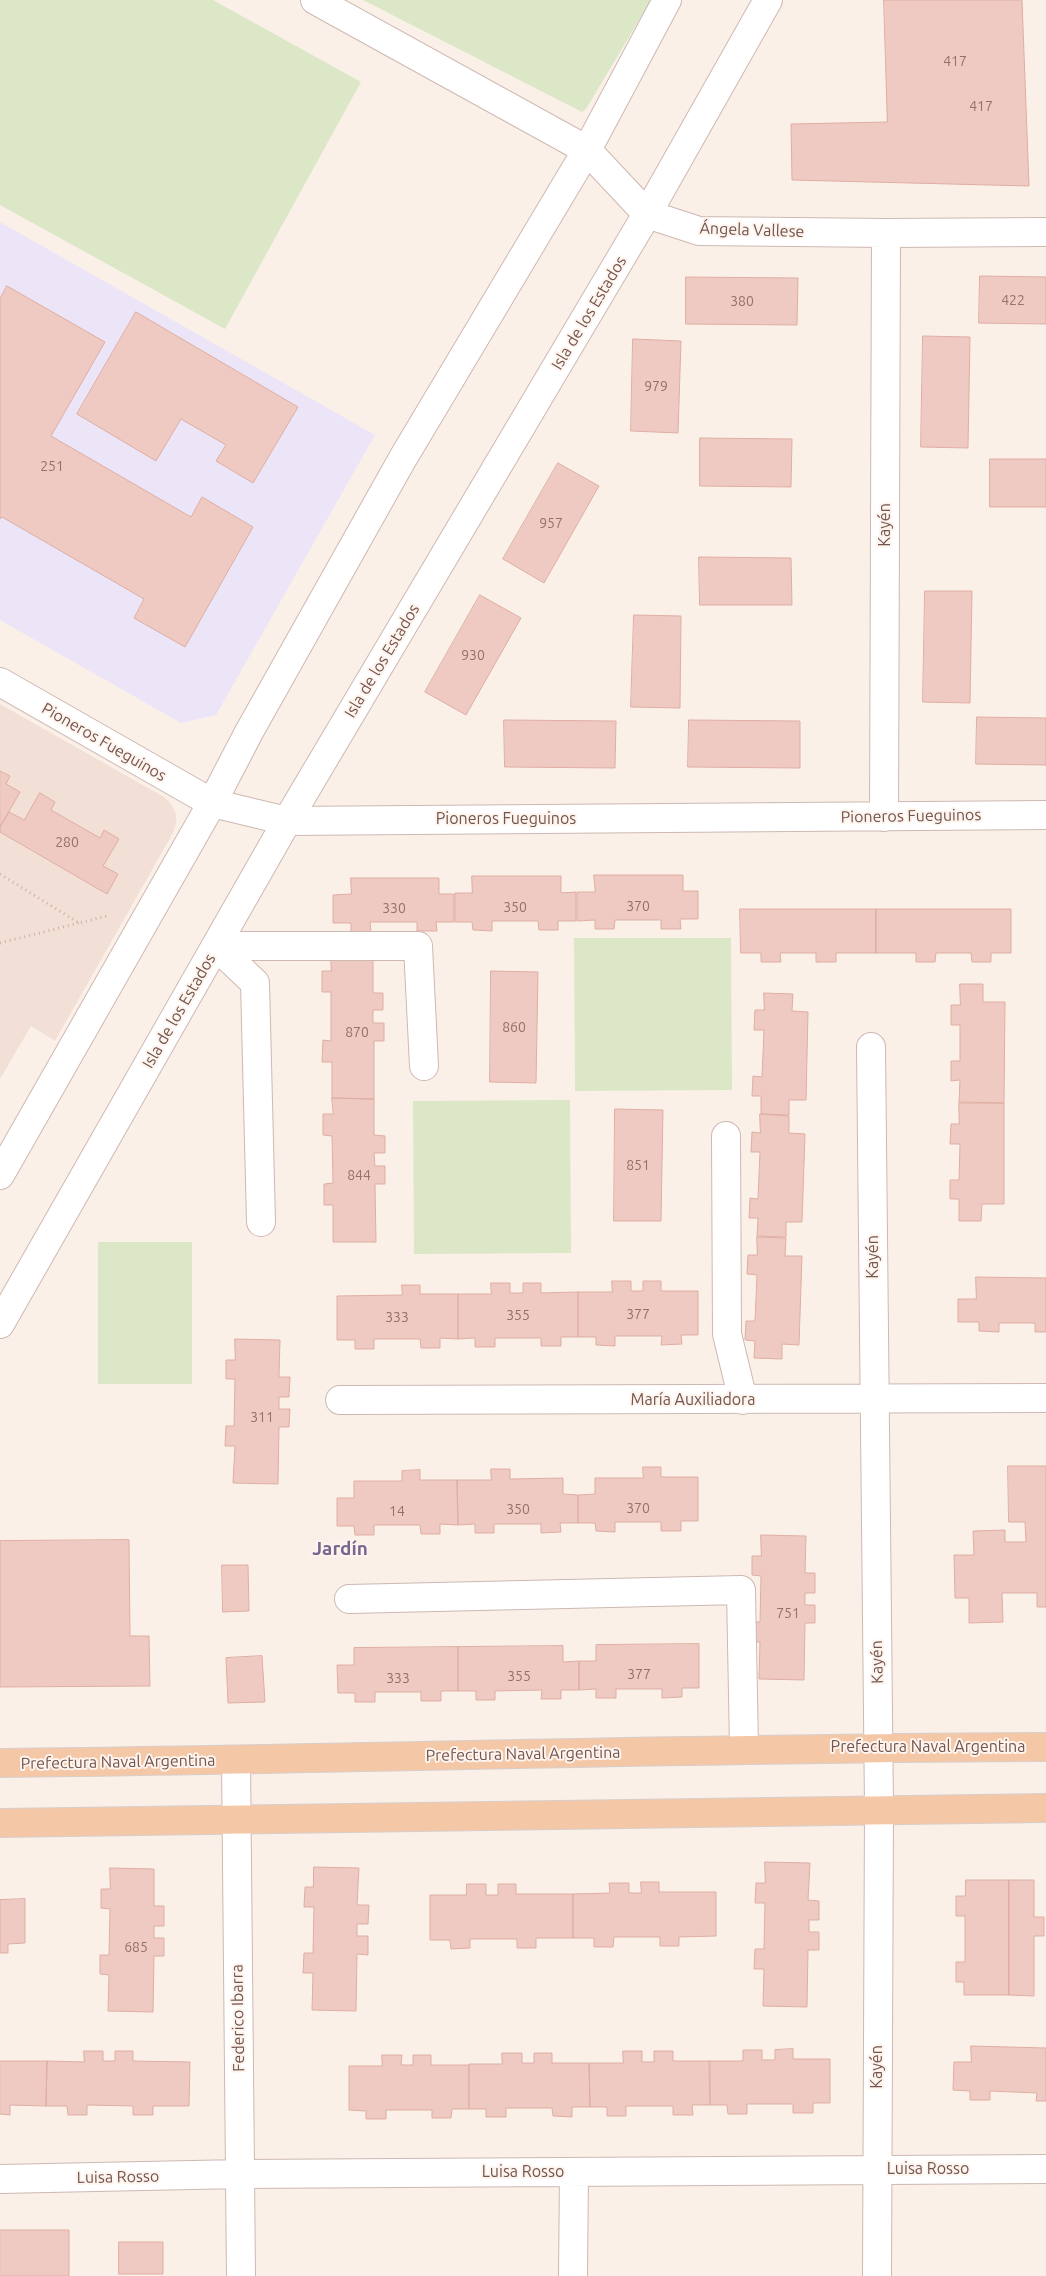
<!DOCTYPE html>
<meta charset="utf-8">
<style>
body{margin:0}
canvas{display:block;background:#fbf0e8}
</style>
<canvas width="1046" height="2276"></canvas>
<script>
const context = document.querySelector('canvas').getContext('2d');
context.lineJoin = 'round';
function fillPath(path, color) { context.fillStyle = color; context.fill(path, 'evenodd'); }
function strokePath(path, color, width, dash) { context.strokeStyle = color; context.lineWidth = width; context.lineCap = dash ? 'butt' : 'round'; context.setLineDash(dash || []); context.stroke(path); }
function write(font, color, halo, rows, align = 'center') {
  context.font = font + ' Ubuntu,sans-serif'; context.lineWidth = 4; context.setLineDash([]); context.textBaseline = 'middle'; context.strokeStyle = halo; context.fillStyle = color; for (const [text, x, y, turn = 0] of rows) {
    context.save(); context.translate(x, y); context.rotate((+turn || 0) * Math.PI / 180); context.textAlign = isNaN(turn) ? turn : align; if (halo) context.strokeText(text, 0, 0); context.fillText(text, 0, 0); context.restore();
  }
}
const residential = new Path2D(`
 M 0,704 L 164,797 L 171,804 L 176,814 L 176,823 L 173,833 L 55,1041 L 31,1026 L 0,1079 Z`);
const education = new Path2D(`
 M 0,222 L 375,435 L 216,715 L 181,723 L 0,620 Z`);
const green = new Path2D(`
 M 0,0 L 213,0 L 361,82 L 225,329 L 0,205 Z
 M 363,0 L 651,0 L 586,109 L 582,112 Z
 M 574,938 L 731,938 L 732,1090 L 575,1091 Z
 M 570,1100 L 571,1253 L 414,1254 L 413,1101 Z
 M 98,1242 L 192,1242 L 192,1384 L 98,1384 Z`);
const building = new Path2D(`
 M 884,0 L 1022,0 L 1029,186 L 792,180 L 791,124 L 887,122 Z
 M 980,276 L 1046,277 L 1046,324 L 979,323 Z
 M 686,277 L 798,278 L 797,325 L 686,324 Z
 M 7,286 L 105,342 L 51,436 L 191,517 L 202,497 L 253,527 L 185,647 L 134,618 L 144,599 L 2,517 L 0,519 L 0,299 Z
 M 136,312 L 298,407 L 253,483 L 216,461 L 226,445 L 181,419 L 156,461 L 77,414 Z
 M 923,336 L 970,337 L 968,448 L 921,447 Z
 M 633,339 L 681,341 L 678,433 L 631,431 Z
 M 700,438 L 792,439 L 791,487 L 700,486 Z
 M 990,459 L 1046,459 L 1046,507 L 990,507 Z
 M 558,463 L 599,486 L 544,583 L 503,559 Z
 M 699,557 L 791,558 L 792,605 L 700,605 Z
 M 925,591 L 972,591 L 970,703 L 923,702 Z
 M 480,595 L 521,618 L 466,715 L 425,692 Z
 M 634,615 L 681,616 L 680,708 L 631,707 Z
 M 977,717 L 1046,718 L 1046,765 L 976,764 Z
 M 504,720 L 616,721 L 615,768 L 505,767 Z
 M 689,720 L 800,721 L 800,768 L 688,767 Z
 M 0,771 L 10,776 L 6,784 L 20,792 L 0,827 Z
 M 40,793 L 55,802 L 51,810 L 100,838 L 104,830 L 119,839 L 103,866 L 118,874 L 107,894 L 0,832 L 0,827 L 9,812 L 24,820 Z
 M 594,875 L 683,875 L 683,891 L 698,891 L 698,919 L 680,919 L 681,929 L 661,929 L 661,920 L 615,920 L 614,929 L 595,929 L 595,920 L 577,921 L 577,892 L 595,892 Z
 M 472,876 L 561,876 L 561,893 L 576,892 L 576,921 L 558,921 L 558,930 L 539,930 L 538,921 L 492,921 L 492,931 L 473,930 L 472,922 L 455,922 L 455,893 L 472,893 Z
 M 351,878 L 439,878 L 439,894 L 454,894 L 454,922 L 436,922 L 437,931 L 417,931 L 417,922 L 370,922 L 371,932 L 351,932 L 351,923 L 333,923 L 333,895 L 351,894 Z
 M 740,909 L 876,909 L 876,953 L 836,953 L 836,962 L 816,962 L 816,953 L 780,953 L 781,962 L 761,962 L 761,953 L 741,953 Z
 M 876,909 L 1011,909 L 1011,953 L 991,953 L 991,962 L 972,962 L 971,953 L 936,953 L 935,962 L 916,962 L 916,953 L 876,953 Z
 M 331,955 L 373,956 L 373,993 L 383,993 L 383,1010 L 373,1010 L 373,1023 L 384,1023 L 384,1041 L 374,1041 L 374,1099 L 332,1098 L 332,1062 L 322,1062 L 323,1040 L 331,1041 L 331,992 L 322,992 L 322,971 L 331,971 Z
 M 491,971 L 538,972 L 536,1083 L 490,1082 Z
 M 960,984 L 983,984 L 983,1002 L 1005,1002 L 1004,1103 L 959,1102 L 960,1080 L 951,1081 L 951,1061 L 960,1061 L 960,1025 L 951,1025 L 951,1005 L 960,1005 Z
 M 764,993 L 793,994 L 792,1011 L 808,1012 L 806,1100 L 789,1100 L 789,1115 L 761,1114 L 761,1096 L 752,1096 L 753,1076 L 762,1077 L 764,1030 L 754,1030 L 755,1010 L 764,1010 Z
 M 332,1098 L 374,1099 L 374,1135 L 385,1136 L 385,1153 L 374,1153 L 375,1166 L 385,1166 L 385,1184 L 375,1184 L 376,1242 L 333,1242 L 333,1205 L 324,1205 L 324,1184 L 333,1183 L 332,1136 L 323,1135 L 323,1114 L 333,1114 Z
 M 959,1103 L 1004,1103 L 1004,1204 L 982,1204 L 981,1221 L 959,1221 L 959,1199 L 950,1199 L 950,1180 L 959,1180 L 960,1144 L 950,1144 L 951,1124 L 959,1124 Z
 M 615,1109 L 663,1110 L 661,1221 L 614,1221 Z
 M 760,1114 L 789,1116 L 789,1133 L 805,1134 L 802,1222 L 786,1222 L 786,1237 L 757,1236 L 758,1218 L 749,1218 L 750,1198 L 758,1199 L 760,1152 L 751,1152 L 752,1132 L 760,1133 Z
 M 757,1237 L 786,1238 L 785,1256 L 802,1256 L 799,1345 L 782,1344 L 782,1359 L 754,1358 L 755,1341 L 745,1340 L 746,1321 L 755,1321 L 757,1275 L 747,1274 L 748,1255 L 757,1255 Z
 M 976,1277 L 1046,1278 L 1046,1332 L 1035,1332 L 1035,1323 L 999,1323 L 999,1332 L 979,1331 L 979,1322 L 958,1322 L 958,1299 L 976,1299 Z
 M 612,1281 L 631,1281 L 631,1291 L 643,1291 L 643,1281 L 661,1281 L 661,1291 L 698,1291 L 698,1335 L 681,1335 L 682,1344 L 661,1345 L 662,1336 L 615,1336 L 615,1346 L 596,1345 L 596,1337 L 578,1337 L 578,1292 L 612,1292 Z
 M 491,1283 L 510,1283 L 510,1293 L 523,1293 L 523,1283 L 541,1283 L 541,1293 L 578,1292 L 578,1337 L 561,1337 L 561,1346 L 541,1346 L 541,1338 L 495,1338 L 495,1347 L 475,1347 L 475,1338 L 458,1339 L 458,1294 L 491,1294 Z
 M 402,1285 L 420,1285 L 420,1294 L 458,1294 L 458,1339 L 440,1338 L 440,1348 L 421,1348 L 420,1339 L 374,1339 L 374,1349 L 355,1349 L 355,1340 L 337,1340 L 337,1296 L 402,1295 Z
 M 235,1339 L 280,1340 L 279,1377 L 290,1377 L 289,1397 L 279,1397 L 279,1409 L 290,1409 L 289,1427 L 279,1427 L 278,1484 L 233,1483 L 235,1446 L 225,1446 L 226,1426 L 234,1426 L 235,1379 L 226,1379 L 226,1360 L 235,1360 Z
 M 1008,1466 L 1046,1466 L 1046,1607 L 1037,1607 L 1037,1593 L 1002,1593 L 1003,1622 L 969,1623 L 969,1598 L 955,1598 L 954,1555 L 974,1555 L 973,1531 L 1005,1530 L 1005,1542 L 1026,1542 L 1025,1522 L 1009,1522 Z
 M 643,1467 L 661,1467 L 661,1477 L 698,1477 L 698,1521 L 681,1521 L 681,1531 L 661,1531 L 661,1522 L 615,1522 L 615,1532 L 596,1531 L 595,1523 L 578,1523 L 578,1495 L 595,1494 L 595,1478 L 643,1478 Z
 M 491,1469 L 510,1469 L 510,1479 L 563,1478 L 563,1494 L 578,1495 L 578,1523 L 560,1523 L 561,1532 L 541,1533 L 541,1524 L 494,1524 L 494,1533 L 475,1533 L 475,1524 L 458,1525 L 457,1480 L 491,1480 Z
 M 420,1470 L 420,1480 L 457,1480 L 458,1525 L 440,1524 L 440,1534 L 421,1534 L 420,1525 L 374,1525 L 374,1535 L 355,1535 L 354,1526 L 337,1526 L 337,1498 L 354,1498 L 354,1481 L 402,1481 L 402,1471 Z
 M 761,1535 L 806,1536 L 805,1573 L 815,1573 L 815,1593 L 805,1593 L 805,1605 L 815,1605 L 815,1623 L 805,1623 L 804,1680 L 759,1679 L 760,1642 L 751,1642 L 751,1622 L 760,1622 L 761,1576 L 752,1575 L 752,1556 L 761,1556 Z
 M 129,1540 L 130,1636 L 149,1636 L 150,1686 L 0,1687 L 0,1541 Z
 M 222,1565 L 248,1565 L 249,1611 L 223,1612 Z
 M 699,1644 L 699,1688 L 682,1688 L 682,1697 L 662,1698 L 662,1689 L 616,1689 L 616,1698 L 596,1698 L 596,1689 L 579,1690 L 579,1661 L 596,1661 L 596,1645 Z
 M 563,1646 L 563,1662 L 579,1661 L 579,1690 L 561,1690 L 561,1699 L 541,1699 L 542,1690 L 495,1691 L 495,1700 L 476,1700 L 476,1691 L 458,1691 L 458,1647 Z
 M 458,1647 L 458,1691 L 441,1691 L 441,1701 L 421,1701 L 421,1692 L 375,1692 L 375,1702 L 355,1702 L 355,1693 L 338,1693 L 337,1665 L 354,1665 L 354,1648 Z
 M 262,1656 L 265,1702 L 228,1703 L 226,1658 Z
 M 765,1862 L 810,1863 L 808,1900 L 819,1901 L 819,1920 L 809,1920 L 809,1932 L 819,1932 L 819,1950 L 808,1950 L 807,2007 L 763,2006 L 764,1969 L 754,1969 L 755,1949 L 764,1949 L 765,1903 L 755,1903 L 756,1883 L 765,1883 Z
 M 314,1867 L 359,1868 L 357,1905 L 369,1905 L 368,1924 L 357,1924 L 357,1936 L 368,1936 L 368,1955 L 357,1954 L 356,2011 L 312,2010 L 313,1973 L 303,1973 L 304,1953 L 313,1953 L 314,1907 L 304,1907 L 305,1887 L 313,1887 Z
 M 110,1868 L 154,1869 L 154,1906 L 164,1906 L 164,1926 L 154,1926 L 154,1938 L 164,1938 L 164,1956 L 154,1956 L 153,2012 L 108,2011 L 109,1975 L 100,1974 L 100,1955 L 109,1955 L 110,1909 L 101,1908 L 101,1889 L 110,1889 Z
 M 966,1880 L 1009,1880 L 1009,1995 L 964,1995 L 964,1982 L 956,1982 L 956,1962 L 965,1962 L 965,1916 L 956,1916 L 956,1896 L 965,1896 Z
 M 1009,1880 L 1034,1880 L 1034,1917 L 1044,1917 L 1044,1936 L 1034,1936 L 1034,1996 L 1009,1995 Z
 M 641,1882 L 659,1882 L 659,1892 L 716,1892 L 716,1936 L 679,1937 L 679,1946 L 660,1946 L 660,1937 L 614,1937 L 613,1947 L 594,1947 L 594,1938 L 573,1938 L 573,1894 L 610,1893 L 609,1883 L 629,1883 L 629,1893 L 641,1893 Z
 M 467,1884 L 486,1884 L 486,1895 L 498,1895 L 498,1884 L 516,1884 L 516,1894 L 573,1894 L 573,1938 L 536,1938 L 536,1948 L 517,1948 L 517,1939 L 470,1939 L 470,1948 L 451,1949 L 450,1940 L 430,1940 L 430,1895 L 466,1895 Z
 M 25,1899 L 25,1943 L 8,1944 L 8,1953 L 0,1953 L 0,1900 Z
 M 971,2046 L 1046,2048 L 1046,2101 L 1036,2101 L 1037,2093 L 990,2091 L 990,2100 L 970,2100 L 970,2091 L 953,2090 L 954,2062 L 971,2062 Z
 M 793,2049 L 793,2059 L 830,2059 L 830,2103 L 813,2103 L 813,2113 L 793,2113 L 793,2104 L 747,2104 L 747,2114 L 728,2114 L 727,2105 L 710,2105 L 709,2061 L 743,2061 L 743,2050 L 762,2050 L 762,2060 L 775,2060 L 775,2050 Z
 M 84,2051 L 103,2051 L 103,2061 L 115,2061 L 115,2051 L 133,2051 L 133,2061 L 190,2062 L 189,2106 L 153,2106 L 153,2115 L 133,2115 L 133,2106 L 87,2105 L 87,2115 L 68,2115 L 67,2106 L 46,2106 L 47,2061 L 84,2062 Z
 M 623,2051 L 642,2051 L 642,2062 L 654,2062 L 654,2051 L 673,2051 L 673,2061 L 710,2061 L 710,2105 L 692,2105 L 693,2115 L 673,2115 L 673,2106 L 626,2106 L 626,2116 L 607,2116 L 607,2107 L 590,2107 L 589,2063 L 623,2063 Z
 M 502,2053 L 522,2053 L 522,2063 L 534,2063 L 534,2053 L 552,2053 L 552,2063 L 589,2063 L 590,2107 L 572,2107 L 572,2117 L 553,2116 L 552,2108 L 506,2108 L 506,2117 L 486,2117 L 486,2109 L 469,2109 L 469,2064 L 502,2064 Z
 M 382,2055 L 402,2055 L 401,2065 L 413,2065 L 413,2055 L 431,2055 L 431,2065 L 469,2065 L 469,2109 L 452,2109 L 451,2118 L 432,2118 L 432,2110 L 386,2110 L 386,2119 L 366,2119 L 366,2111 L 349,2110 L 349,2066 L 382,2066 Z
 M 0,2061 L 47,2061 L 46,2106 L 10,2105 L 10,2115 L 0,2114 Z
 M 0,2230 L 69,2230 L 69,2276 L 0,2276 Z
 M 119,2242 L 163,2242 L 163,2274 L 119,2274 Z`);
const path = new Path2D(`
 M 0,874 L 79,923 L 107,916
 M 0,943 L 79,923`);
const minor = new Path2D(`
 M 315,0 L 587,150 L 647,214 L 699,231 L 886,233 L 1046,232
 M 0,682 L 212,803 L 287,821 L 1046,815
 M 884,817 L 886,233
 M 216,946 L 418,946 L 424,1066
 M 216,946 L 255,983 L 261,1222
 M 871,1047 L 879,1809 L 877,2276
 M 726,1136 L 727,1334 L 743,1400
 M 0,1175 L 212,803 L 249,732 L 403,458 L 587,150 L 667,0
 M 0,1324 L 287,821 L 647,214 L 768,0
 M 340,1400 L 1046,1398
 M 349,1599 L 741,1590 L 744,1748
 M 236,1760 L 241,2276
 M 0,2179 L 240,2174 L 1046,2169
 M 573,2276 L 574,2172`);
const major = new Path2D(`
 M 0,1763 C 349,1759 697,1748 1046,1747
 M 0,1823 L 1046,1808`);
const numberNames = [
 ["417",955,61],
 ["417",981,106],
 ["422",1013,300],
 ["380",742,301],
 ["979",656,386],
 ["251",52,466],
 ["957",551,523],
 ["930",473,655],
 ["280",67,842],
 ["370",638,906],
 ["350",515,907],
 ["330",394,908],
 ["860",514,1027],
 ["870",357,1032],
 ["851",638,1165],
 ["844",359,1175],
 ["377",638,1314],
 ["355",518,1315],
 ["333",397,1317],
 ["311",262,1417],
 ["370",638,1508],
 ["350",518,1509],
 ["14",397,1511],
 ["751",788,1613],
 ["377",639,1674],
 ["355",519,1676],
 ["333",398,1678],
 ["685",136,1947]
];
const streetNames = [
 ["Ángela Vallese",752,230,2],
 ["Isla de los Estados",589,313,-59],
 ["Kayén",885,525,-90],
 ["Isla de los Estados",382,661,-59],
 ["Pioneros Fueguinos",104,742,30],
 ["Pioneros Fueguinos",911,816,-1],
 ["Pioneros Fueguinos",506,819],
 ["Isla de los Estados",179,1011,-60],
 ["Kayén",873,1257,-90],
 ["María Auxiliadora",693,1400],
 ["Kayén",877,1662,-91],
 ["Prefectura Naval Argentina",928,1747],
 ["Prefectura Naval Argentina",523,1754,-1],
 ["Prefectura Naval Argentina",118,1762,-1],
 ["Federico Ibarra",238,2018,-91],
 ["Kayén",877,2067,-90],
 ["Luisa Rosso",928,2169],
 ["Luisa Rosso",523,2172],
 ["Luisa Rosso",118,2177,-1]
];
const quarterNames = [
 ["Jardín",340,1549]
];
fillPath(residential, '#f2e0d7');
fillPath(education, '#ece4f7');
fillPath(green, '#dbe7c7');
fillPath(building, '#eecac2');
strokePath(building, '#dfaea3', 1);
strokePath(minor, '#ceb8b2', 30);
strokePath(major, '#d8cfcd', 30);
strokePath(path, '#d3ada5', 3, [1, 4]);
strokePath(minor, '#fff', 28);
strokePath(major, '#f4c7a6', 28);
write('14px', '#92726b', null, numberNames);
write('16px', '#73544e', '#fef4ee', streetNames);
write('bold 19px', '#79668e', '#fef4ee', quarterNames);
</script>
